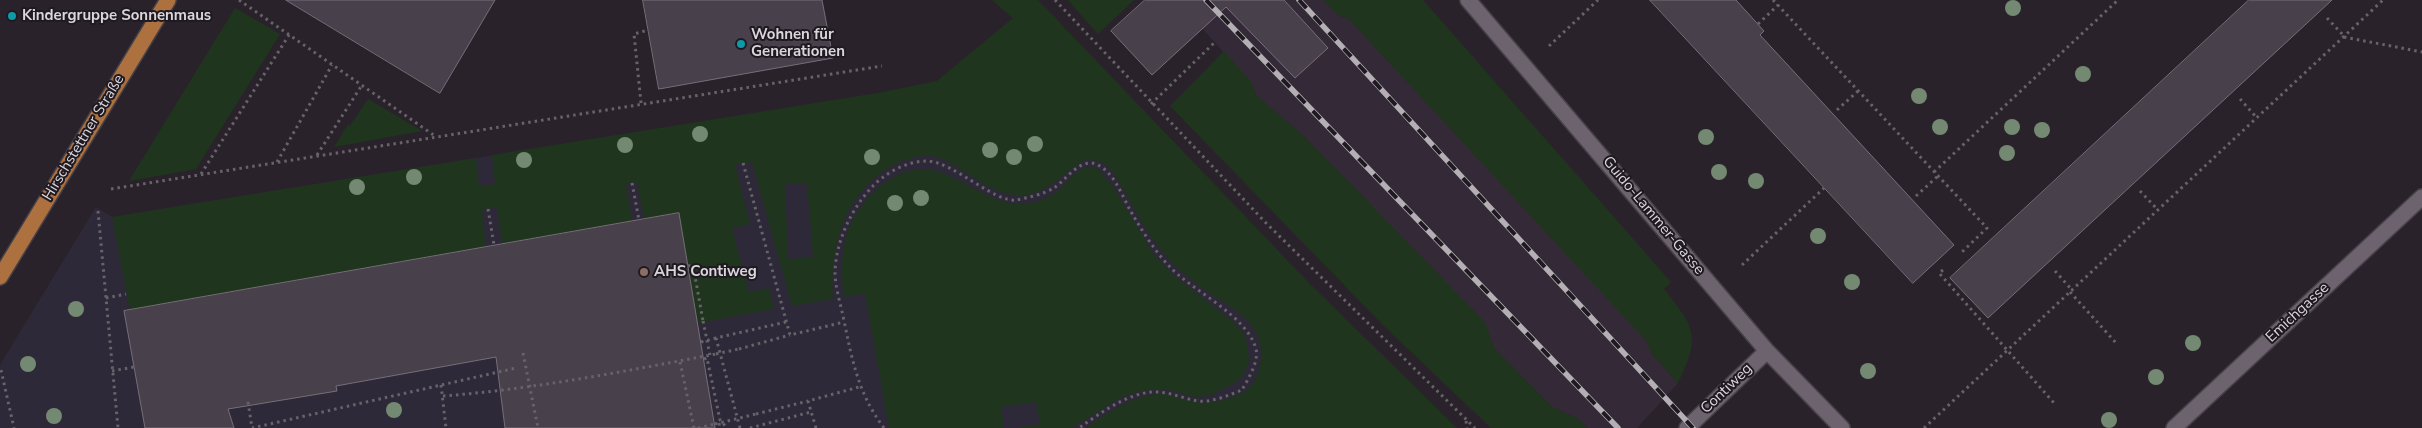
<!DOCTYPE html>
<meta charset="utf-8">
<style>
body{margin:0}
canvas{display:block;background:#29222b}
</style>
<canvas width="2422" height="428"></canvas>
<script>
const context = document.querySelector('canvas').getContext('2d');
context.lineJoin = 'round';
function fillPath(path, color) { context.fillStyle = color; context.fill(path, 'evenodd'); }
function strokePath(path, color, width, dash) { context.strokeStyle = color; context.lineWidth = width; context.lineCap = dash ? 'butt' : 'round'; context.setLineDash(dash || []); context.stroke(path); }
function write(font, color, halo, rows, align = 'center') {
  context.font = font + ' "Nunito Sans",sans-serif'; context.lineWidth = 4; context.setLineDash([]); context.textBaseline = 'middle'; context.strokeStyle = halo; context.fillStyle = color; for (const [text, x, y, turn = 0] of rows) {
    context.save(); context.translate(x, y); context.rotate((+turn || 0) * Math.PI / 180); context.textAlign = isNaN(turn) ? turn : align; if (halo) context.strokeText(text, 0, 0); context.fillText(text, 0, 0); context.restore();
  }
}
const built = new Path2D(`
 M 1177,0 L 1324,0 L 1338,15 L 1349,19 L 1648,342 L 1652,354 L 1678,383 L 1637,428 L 1588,428 L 1577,418 L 1552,407 L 1494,348 L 1484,322 L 1305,137 L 1256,95 L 1251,83 Z`);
const education = new Path2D(`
 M 1026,61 L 1385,428 L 0,428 L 0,365 L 96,207 L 112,217 L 878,93 L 915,136 Z`);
const green = new Path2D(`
 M 992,0 L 1038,0 L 1310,284 L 1457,428 L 1086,428 C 1108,413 1141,389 1169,395 C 1190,399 1193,406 1217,401 C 1234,398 1252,392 1258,373 C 1262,360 1263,345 1256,332 C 1246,312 1218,300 1201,287 C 1186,276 1173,265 1162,251 C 1144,230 1127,194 1112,170 L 1102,162 L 1086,159 C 1066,170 1049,193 1024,195 C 989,198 965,165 934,156 C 925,153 906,159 897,163 C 846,188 829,245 833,299 L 792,306 L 752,162 L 735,165 L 750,224 L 732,228 L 749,292 L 769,288 L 774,309 L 698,323 L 679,214 L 644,219 L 637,182 L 626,184 L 632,221 L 502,244 L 497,207 L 482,210 L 486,247 L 130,310 L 112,217 L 476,158 L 479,186 L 495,184 L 492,155 L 878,93 L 937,81 L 1013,18 ZM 807,183 L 813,257 L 788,259 L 785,184 Z
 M 1068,0 L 1134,0 L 1098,34 Z
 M 1324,0 L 1423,0 L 1671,282 L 1664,289 C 1695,328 1701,336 1678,383 L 1652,354 L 1647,342 L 1349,19 L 1338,15 Z
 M 235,8 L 280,34 L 196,169 L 129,181 Z
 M 1224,51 L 1252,83 L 1256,95 L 1305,137 L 1485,322 L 1494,348 L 1552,407 L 1577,418 L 1588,428 L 1491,428 L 1384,326 L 1170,106 Z
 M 368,99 L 422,131 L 334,147 L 348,124 L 350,126 Z
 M 1089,167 L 1097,168 L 1114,188 L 1155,256 L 1173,275 L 1235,323 L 1244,334 L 1248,346 L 1249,361 L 1244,374 L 1235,383 L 1208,396 L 1194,397 L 1174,391 L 1157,389 L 1136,392 L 1118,399 L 1072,428 L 1017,428 L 1040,424 L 1036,402 L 1001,407 L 1004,428 L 889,428 L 865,293 L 844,297 C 841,277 841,257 846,237 C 855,203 895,162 933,170 C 961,177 992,205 1021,204 C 1032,204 1049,198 1057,192 C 1067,183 1075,169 1089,167 Z`);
const building = new Path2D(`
 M 286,0 L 495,0 L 440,93 Z
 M 643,0 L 822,0 L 833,58 L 659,89 Z
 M 1145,0 L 1284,0 L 1328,48 L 1295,78 L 1226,7 L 1152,75 L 1111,31 Z
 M 1650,0 L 1736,0 L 1764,31 L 1760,35 L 1954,245 L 1913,283 Z
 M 2249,0 L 2332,0 L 1988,318 L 1950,278 Z
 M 679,213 L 715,428 L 505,428 L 496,357 L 336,386 L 337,391 L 228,409 L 234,428 L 145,428 L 124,311 Z`);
const path = new Path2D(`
 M 239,0 L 435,136
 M 1055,0 L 1266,223 L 1475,428
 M 1773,0 L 1987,228 L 1961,253
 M 2327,18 L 2344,36
 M 1758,24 L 1778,5
 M 2344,37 L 2422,52
 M 1549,46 L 1598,0
 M 2240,99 L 2257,118
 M 641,103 L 634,34 L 648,30
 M 1151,104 L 1215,42
 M 1837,110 L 1858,91
 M 317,155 L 362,85
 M 277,162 L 332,65
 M 743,163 L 790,335 L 844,322
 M 1934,172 L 2118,0
 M 201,174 L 289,35
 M 632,183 L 639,220
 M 111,189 L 882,66
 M 2140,191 L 2158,210
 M 1916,196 L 1938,176
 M 488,209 L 494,245
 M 98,211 L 118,428
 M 1742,265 L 1824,188
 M 688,266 L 693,265 L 703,321
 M 1943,270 L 1939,273 L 2054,403
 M 2055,271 L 2072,290
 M 2070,292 L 2117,344
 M 106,298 L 126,294
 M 701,342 L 716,338
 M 739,349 L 790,335
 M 523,353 L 538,428
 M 704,359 L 707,358 L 720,420 L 727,428
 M 680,362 L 694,428
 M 1,370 L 14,428
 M 112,371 L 134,367
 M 441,385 L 446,428
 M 443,396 C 535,389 626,371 716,354
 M 248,402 L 252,428 L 516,368
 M 756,414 L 808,401
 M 1466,421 L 1467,428
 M 719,423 L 720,428
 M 698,428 L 715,424
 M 740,428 L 716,338 L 786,322
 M 750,428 L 811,412
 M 816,428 L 808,401 L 859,387
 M 884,428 C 857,392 852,358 843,316 C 840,302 835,286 835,272 C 836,241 851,210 871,188 C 885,173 906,161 928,161 C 953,162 995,203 1016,200 C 1027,198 1044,194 1054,188 C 1066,180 1081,156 1098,165 C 1114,173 1122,195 1130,210 C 1141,229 1154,250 1169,266 C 1192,291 1247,315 1256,349 C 1259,362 1248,379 1242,390 C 1229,395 1211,403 1197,401 C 1182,398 1167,391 1152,392 C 1126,394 1099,414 1079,428
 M 1924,428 L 2383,0`);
const minor = new Path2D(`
 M 1468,0 L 1767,351 L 1842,428
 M 1687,428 L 1767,351
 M 2174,428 L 2422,197`);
const major = new Path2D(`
 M 0,277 L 168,0`);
const rail = new Path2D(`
 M 1206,0 L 1618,428
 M 1299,0 L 1693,428`);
const pathBridge = new Path2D(`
 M 703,321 L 710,355
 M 716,354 L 739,349
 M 715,424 L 756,414`);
const trees = [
 [2013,8],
 [2083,74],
 [1919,96],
 [1940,127],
 [2012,127],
 [2042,130],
 [700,134],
 [1706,137],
 [1035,144],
 [625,145],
 [990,150],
 [2007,153],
 [872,157],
 [1014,157],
 [524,160],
 [1719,172],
 [414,177],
 [1756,181],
 [357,187],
 [921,198],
 [895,203],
 [1818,236],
 [1852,282],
 [76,309],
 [2193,343],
 [28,364],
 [1868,371],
 [2156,377],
 [394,410],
 [54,416],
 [2109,420]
];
const markers = [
 [12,16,5,"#0f9aa8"],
 [741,44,5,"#0f9aa8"],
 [644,272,5,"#8d6e63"]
];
const poiNames = [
 ["Kindergruppe Sonnenmaus",22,16],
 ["Wohnen für",751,35],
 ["Generationen",751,52],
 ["AHS Contiweg",654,272]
];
const streetNames = [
 ["Hirschstettner Straße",84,138,-59],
 ["Guido-Lammer-Gasse",1653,216,50],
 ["Emichgasse",2298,313,-43],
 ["Contiweg",1727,389,-44]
];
fillPath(built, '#342a37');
fillPath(education, '#2e2939');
fillPath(green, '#20351d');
fillPath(building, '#48404a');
strokePath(building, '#766e78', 1);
strokePath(minor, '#464047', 18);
strokePath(major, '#464047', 18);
strokePath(path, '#686269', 3, [2.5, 4]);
strokePath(minor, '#6c636e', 15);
strokePath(major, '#ad713f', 15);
strokePath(rail, '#b3afb4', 5.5);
strokePath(rail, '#1f1921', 4, [11]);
strokePath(pathBridge, '#686269', 3, [2.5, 4]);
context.fillStyle = '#748971';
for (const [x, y] of trees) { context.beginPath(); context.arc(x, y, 8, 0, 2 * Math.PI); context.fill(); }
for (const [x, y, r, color] of markers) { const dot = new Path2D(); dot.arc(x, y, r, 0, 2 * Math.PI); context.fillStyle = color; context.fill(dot); strokePath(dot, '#1f1921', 2); }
write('bold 15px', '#dad6db', '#1f1921', poiNames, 'left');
write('15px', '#dad6db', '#1f1921', streetNames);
</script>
